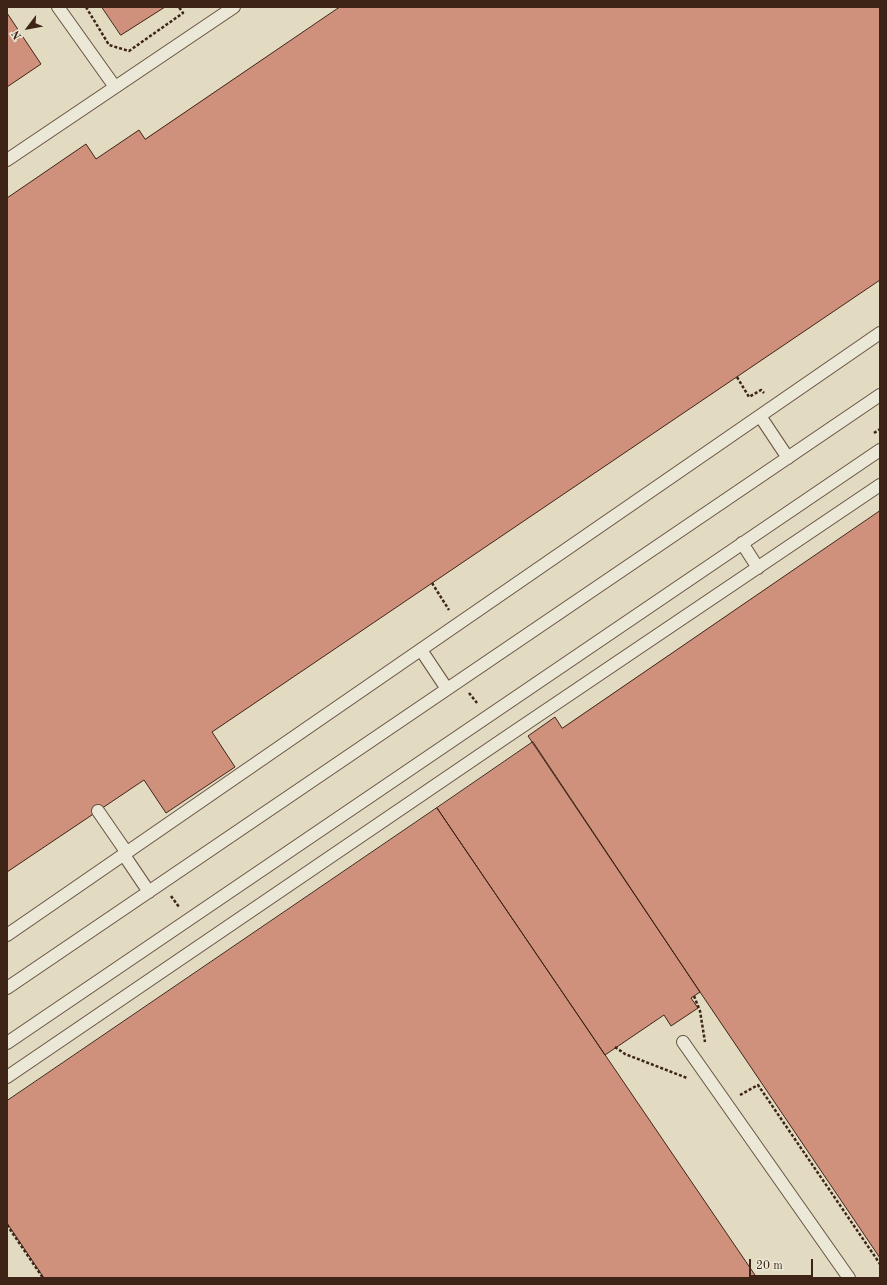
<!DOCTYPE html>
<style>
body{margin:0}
#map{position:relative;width:887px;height:1285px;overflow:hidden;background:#e2dbc1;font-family:"Old Standard TT",serif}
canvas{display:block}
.frame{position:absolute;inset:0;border:8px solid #3e2417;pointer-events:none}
.north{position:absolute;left:8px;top:8px;width:40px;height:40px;-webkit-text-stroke:3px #ece8d7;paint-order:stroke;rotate:238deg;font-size:11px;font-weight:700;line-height:16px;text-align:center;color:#3e2417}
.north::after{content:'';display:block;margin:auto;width:14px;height:18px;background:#3e2417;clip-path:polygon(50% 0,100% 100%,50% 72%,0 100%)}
.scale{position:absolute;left:749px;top:1259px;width:64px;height:18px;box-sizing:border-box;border:2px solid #3e2417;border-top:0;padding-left:5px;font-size:12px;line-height:14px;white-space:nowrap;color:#3e2417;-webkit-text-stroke:3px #ece8d7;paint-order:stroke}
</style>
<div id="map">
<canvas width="887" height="1285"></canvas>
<div class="frame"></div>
<div class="north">N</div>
<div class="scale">20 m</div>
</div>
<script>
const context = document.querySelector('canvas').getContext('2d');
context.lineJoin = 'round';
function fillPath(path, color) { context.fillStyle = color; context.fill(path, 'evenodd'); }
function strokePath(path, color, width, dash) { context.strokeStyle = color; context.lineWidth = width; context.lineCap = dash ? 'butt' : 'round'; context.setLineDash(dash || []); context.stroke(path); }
const building = new Path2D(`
 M 102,7 L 165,7 L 121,35 Z
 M 340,7 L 880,7 L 880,280 L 212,732 L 235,767 L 166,813 L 144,780 L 7,872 L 7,198 L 86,144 L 96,159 L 139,130 L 145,139 Z
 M 7,13 L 41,64 L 7,87 Z
 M 880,511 L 880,1258 L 700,992 L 528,736 L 555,717 L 562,728 Z
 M 533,742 L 700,992 L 691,998 L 698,1008 L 671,1026 L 664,1015 L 605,1055 L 437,808 Z
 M 437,808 L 757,1278 L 44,1278 L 7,1223 L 7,1101 Z`);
const path = new Path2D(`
 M 86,7 L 109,45 L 129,51 L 183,13 L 179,7
 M 737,377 L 749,397 L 761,390 L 764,393
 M 874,433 L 880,429
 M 432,583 L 449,610
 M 469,693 L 477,703
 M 171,896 L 179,907
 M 694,996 L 700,1011 L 705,1042
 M 615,1047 L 625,1054 L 687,1078
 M 740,1095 L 758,1085 L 880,1264
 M 7,1225 L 43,1278`);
const service = new Path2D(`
 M 58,7 L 115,87
 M 7,160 L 234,7
 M 760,416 L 788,458
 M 742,543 L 758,568
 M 421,650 L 447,689
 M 98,811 L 127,853
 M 124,855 L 149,892
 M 7,935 L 880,333
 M 7,988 L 880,395
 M 683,1042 L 849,1278
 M 7,1043 L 880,450
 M 7,1077 L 502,740 L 880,485`);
fillPath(building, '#cf907c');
strokePath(building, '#3e2417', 1);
strokePath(service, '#675242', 14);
strokePath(path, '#3e2417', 2.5, [3, 2]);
strokePath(service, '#ece8d7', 12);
</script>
